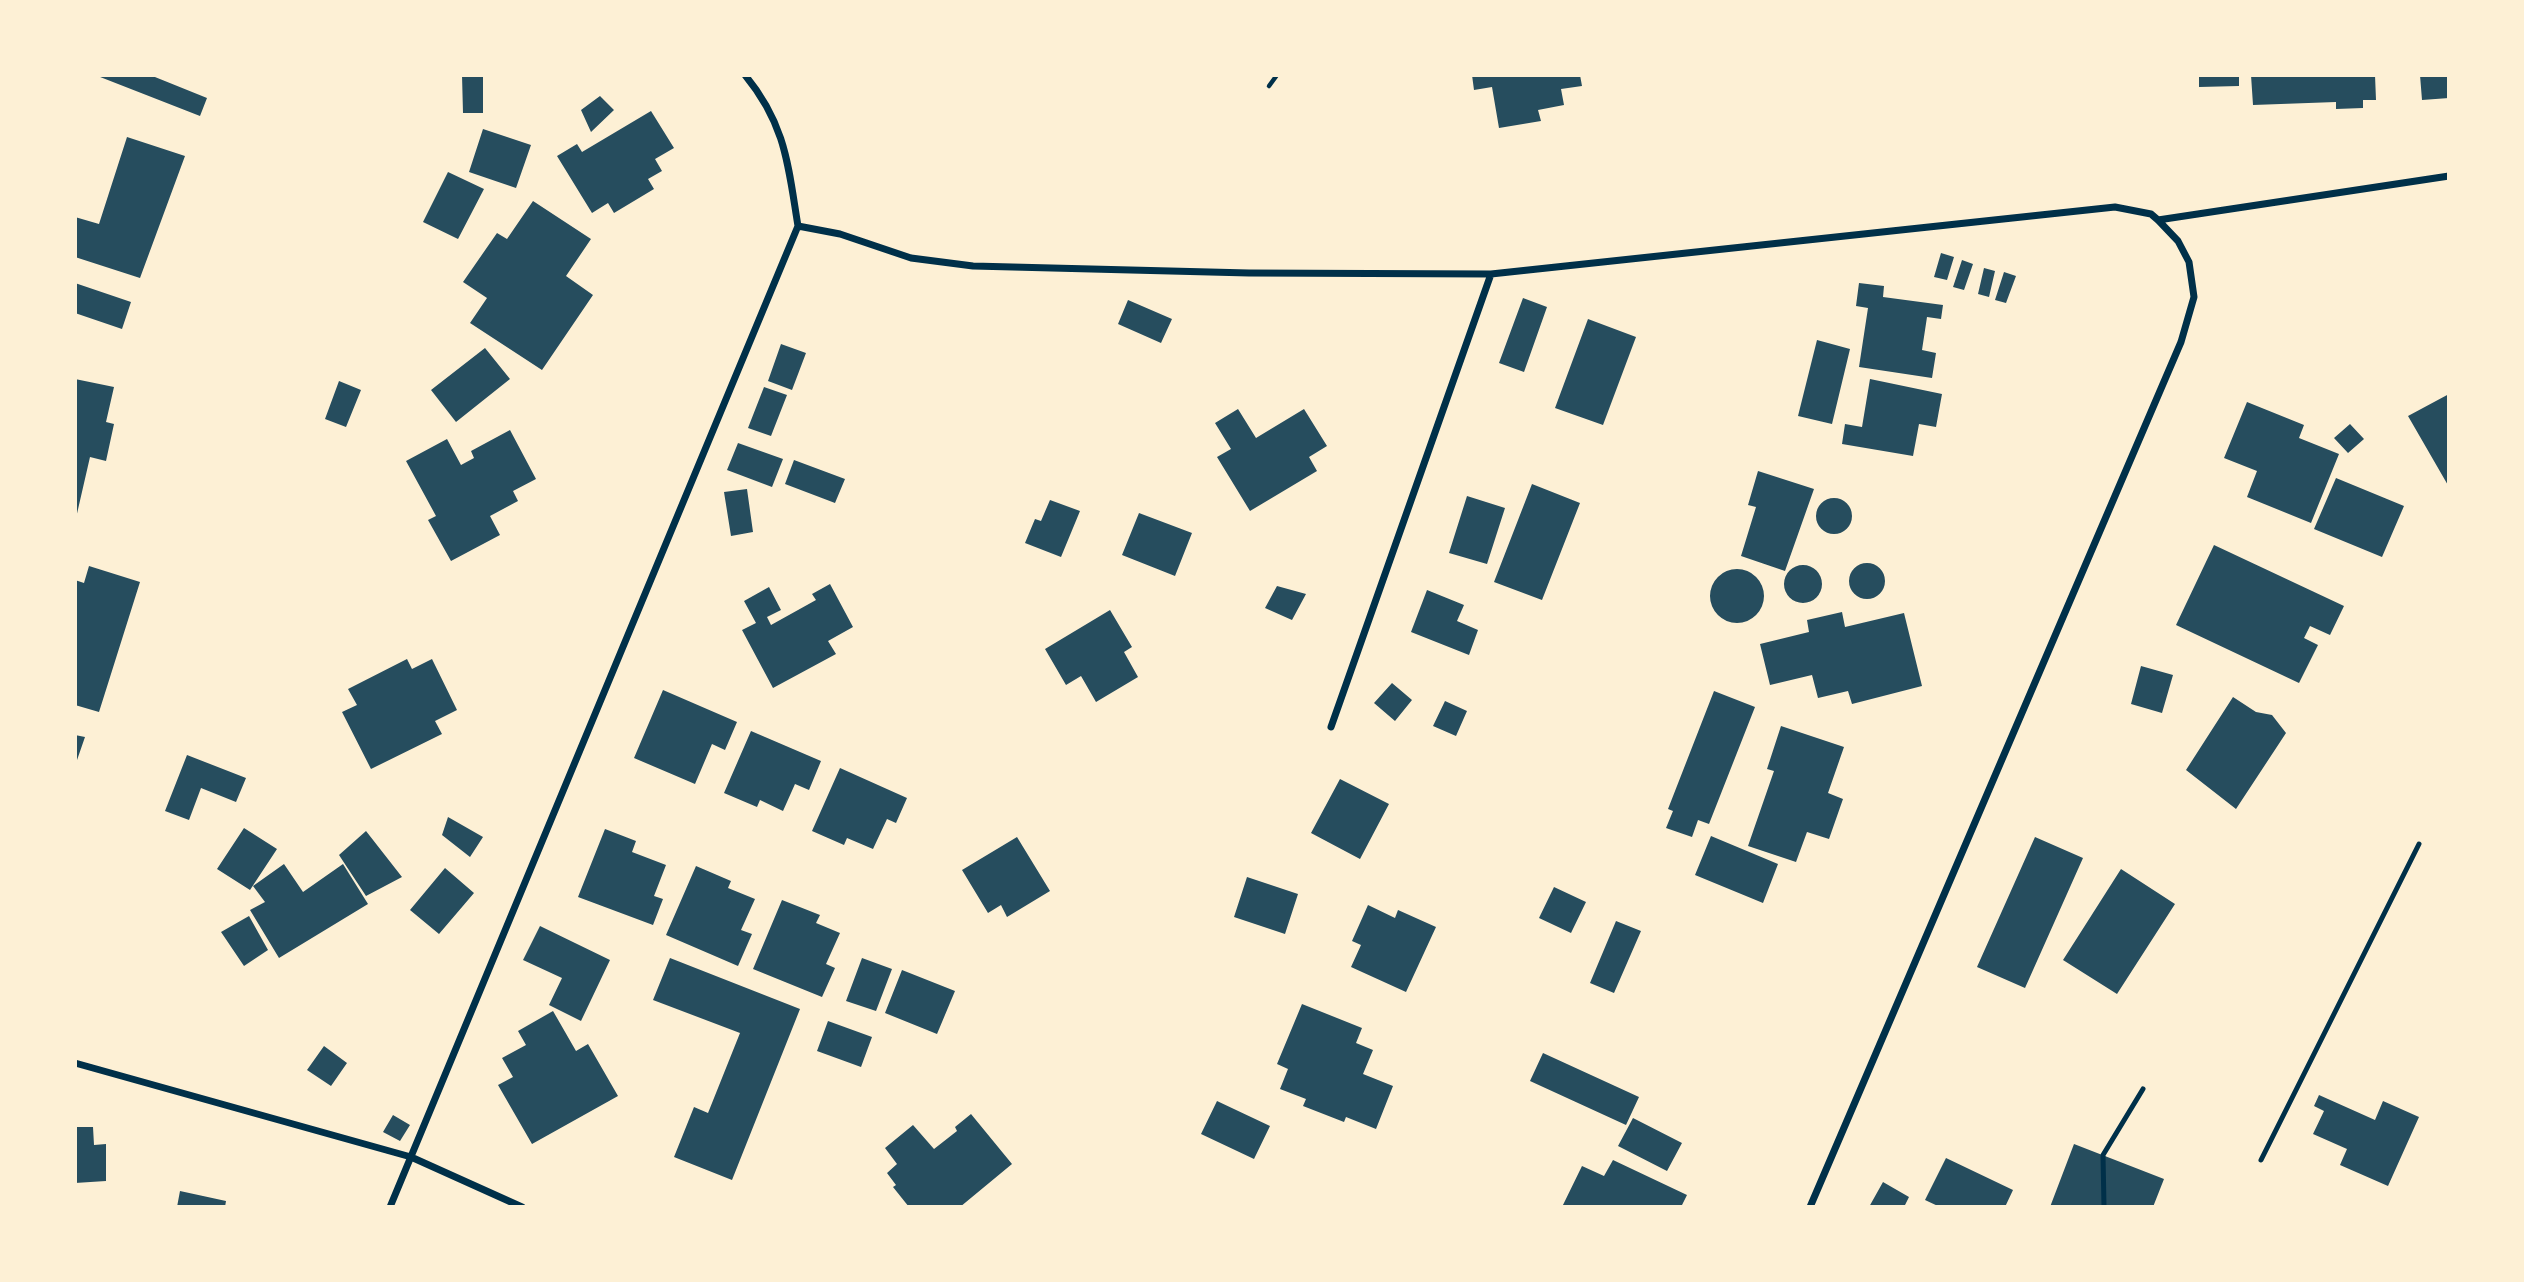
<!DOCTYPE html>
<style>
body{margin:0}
#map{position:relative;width:2524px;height:1282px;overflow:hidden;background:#fdf0d5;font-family:"PT Serif",serif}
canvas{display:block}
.frame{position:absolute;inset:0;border:77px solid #fdf0d5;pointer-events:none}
</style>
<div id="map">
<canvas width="2524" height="1282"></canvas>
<div class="frame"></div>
</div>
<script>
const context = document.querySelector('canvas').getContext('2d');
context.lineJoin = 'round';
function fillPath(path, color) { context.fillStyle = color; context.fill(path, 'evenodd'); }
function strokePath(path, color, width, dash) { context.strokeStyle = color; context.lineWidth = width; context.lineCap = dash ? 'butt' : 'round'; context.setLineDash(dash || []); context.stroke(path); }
const building = new Path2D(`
 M 95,75 L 150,75 L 207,98 L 200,116 Z
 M 462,75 L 483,75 L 483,113 L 463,113 Z
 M 1472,75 L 1580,75 L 1582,86 L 1561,89 L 1564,105 L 1538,110 L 1541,121 L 1499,128 L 1492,87 L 1474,90 Z
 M 2199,75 L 2239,75 L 2239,86 L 2199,87 Z
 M 2251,75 L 2375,75 L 2376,100 L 2363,100 L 2363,108 L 2336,109 L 2336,102 L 2253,105 Z
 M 2420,75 L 2449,75 L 2449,98 L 2422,100 Z
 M 600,96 L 614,110 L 591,132 L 581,110 Z
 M 651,111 L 674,148 L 655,159 L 662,171 L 648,179 L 654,189 L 614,213 L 608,203 L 592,213 L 557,156 L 577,144 L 582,152 Z
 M 483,129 L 531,145 L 516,188 L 469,172 Z
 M 127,137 L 185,156 L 140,278 L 75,257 L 75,217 L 99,224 Z
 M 448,172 L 484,189 L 458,239 L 423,222 Z
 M 533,201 L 591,239 L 566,276 L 593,295 L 542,370 L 470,323 L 487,298 L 463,282 L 497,233 L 507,239 Z
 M 1941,253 L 1954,257 L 1947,280 L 1934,277 Z
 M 1962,260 L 1973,264 L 1964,290 L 1953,287 Z
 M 1984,268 L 1995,271 L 1989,297 L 1978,294 Z
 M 2004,272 L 2016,276 L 2006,303 L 1995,300 Z
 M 75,283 L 131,302 L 122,329 L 75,313 Z
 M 1859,283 L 1884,286 L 1883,297 L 1943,305 L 1941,319 L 1927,317 L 1922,350 L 1936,353 L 1932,378 L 1859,367 L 1868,308 L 1856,306 Z
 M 1523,298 L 1547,307 L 1524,372 L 1499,363 Z
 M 1128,300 L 1172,319 L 1161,343 L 1118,324 Z
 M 1588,319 L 1636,337 L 1603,425 L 1555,408 Z
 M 1817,340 L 1850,349 L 1832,424 L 1798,416 Z
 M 781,344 L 806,353 L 792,390 L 768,381 Z
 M 485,348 L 510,379 L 456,422 L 431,390 Z
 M 75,379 L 114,387 L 106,422 L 114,424 L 106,461 L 90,457 L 76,518 Z
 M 1870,379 L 1942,394 L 1936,427 L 1919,424 L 1913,456 L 1842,444 L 1845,424 L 1862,427 Z
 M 339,381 L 361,390 L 346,427 L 325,419 Z
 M 764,387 L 787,395 L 771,436 L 748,428 Z
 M 2449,394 L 2449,487 L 2408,416 Z
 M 2247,402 L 2304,425 L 2299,438 L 2339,454 L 2311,523 L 2247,497 L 2257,471 L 2224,458 Z
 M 1238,409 L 1256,438 L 1304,409 L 1327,446 L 1309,457 L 1317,471 L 1250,511 L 1217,457 L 1231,449 L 1215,423 Z
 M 2350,424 L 2364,439 L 2348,453 L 2334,438 Z
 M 510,430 L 536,479 L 513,491 L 518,501 L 490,516 L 500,535 L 451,561 L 428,520 L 436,516 L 406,461 L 447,439 L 461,465 L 474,458 L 471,451 Z
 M 738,443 L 783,459 L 772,487 L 727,470 Z
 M 794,460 L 845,479 L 835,503 L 785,484 Z
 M 1758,471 L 1814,489 L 1785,571 L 1741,556 L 1756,507 L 1748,505 Z
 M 2336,478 L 2404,506 L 2382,557 L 2314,529 Z
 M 1532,484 L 1580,503 L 1542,600 L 1494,582 Z
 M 747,489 L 753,532 L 731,536 L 724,492 Z
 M 1467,496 L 1505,508 L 1487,564 L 1449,553 Z
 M1816 516a18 18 0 1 1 36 0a18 18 0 1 1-36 0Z
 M 1050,500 L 1080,511 L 1061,557 L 1025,543 L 1035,519 L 1041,521 Z
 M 1139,513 L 1192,533 L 1175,576 L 1122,555 Z
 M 2214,545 L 2344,606 L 2330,635 L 2310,626 L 2304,638 L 2318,645 L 2299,683 L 2176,625 Z
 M1849 581a18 18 0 1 1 36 0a18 18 0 1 1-36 0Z
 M1784 584a19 19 0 1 1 38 0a19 19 0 1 1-38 0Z
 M 89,566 L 140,582 L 99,712 L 75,705 L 75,580 L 84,583 Z
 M1710 596a27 27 0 1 1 54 0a27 27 0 1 1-54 0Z
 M 830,584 L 853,627 L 828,641 L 836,654 L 773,688 L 742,630 L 756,623 L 744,601 L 769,587 L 781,610 L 767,617 L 771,625 L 816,600 L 812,594 Z
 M 1277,586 L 1306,594 L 1292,620 L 1265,608 Z
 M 1427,590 L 1464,605 L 1457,621 L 1478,630 L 1469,655 L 1411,632 Z
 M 1110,610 L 1132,647 L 1124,652 L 1138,677 L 1096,702 L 1081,676 L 1066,685 L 1045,649 Z
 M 1842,612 L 1845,627 L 1904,613 L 1922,686 L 1852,704 L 1848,691 L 1818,698 L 1812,675 L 1770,685 L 1760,644 L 1809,632 L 1807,620 Z
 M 407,659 L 412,669 L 432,659 L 457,710 L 435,721 L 442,734 L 371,769 L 342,712 L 357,705 L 348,689 Z
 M 2141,666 L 2173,675 L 2162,713 L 2131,704 Z
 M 1392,683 L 1412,700 L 1395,721 L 1374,703 Z
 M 663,690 L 737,722 L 725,750 L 712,744 L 695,784 L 634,758 Z
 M 1714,691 L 1755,707 L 1709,824 L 1698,820 L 1692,837 L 1666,828 L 1673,811 L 1668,809 Z
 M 2233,697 L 2256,712 L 2272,715 L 2286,733 L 2236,809 L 2186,770 Z
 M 1445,701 L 1467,711 L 1456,736 L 1433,726 Z
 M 1781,726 L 1844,747 L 1828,793 L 1843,799 L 1829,839 L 1807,832 L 1796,862 L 1748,846 L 1774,771 L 1767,769 Z
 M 751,731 L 821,761 L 809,790 L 795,784 L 783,811 L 760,800 L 757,807 L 724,793 Z
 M 75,735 L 85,737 L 76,763 L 75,763 Z
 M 187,755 L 246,778 L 236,802 L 201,788 L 189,820 L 165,811 Z
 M 840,768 L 907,798 L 896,823 L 887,819 L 873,849 L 847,838 L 844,845 L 812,831 Z
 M 1340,779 L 1389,804 L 1360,859 L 1311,833 Z
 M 448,817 L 483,837 L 470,857 L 442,835 Z
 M 244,828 L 277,849 L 250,890 L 217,869 Z
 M 605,829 L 636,841 L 632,852 L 666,865 L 654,896 L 663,899 L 653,925 L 578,897 Z
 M 366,831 L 402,877 L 366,896 L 339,855 Z
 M 1711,836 L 1778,864 L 1763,903 L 1695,875 Z
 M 1017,837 L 1050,891 L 1007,917 L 1001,905 L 988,913 L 962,870 Z
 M 2035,837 L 2083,858 L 2025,988 L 1977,967 Z
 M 284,864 L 303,892 L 343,864 L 368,904 L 279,958 L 250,910 L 265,902 L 253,886 Z
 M 696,866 L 731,881 L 728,888 L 755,899 L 741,930 L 752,934 L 738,966 L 666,935 Z
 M 445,868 L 474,893 L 439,934 L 410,910 Z
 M 2121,869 L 2175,904 L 2117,994 L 2063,960 Z
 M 1247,877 L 1298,894 L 1285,934 L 1234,917 Z
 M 1554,887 L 1586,902 L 1571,933 L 1539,918 Z
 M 782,900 L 820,915 L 816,923 L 840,933 L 826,964 L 835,968 L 822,997 L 753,969 Z
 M 1368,905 L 1395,918 L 1398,910 L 1436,927 L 1406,992 L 1351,967 L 1361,945 L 1352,941 Z
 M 249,916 L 268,950 L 244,966 L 221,932 Z
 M 1616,921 L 1641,931 L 1614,993 L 1590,983 Z
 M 540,926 L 610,960 L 581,1021 L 549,1005 L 562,978 L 523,960 Z
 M 670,958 L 800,1009 L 732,1180 L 674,1157 L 694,1107 L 708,1113 L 740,1033 L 653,1000 Z
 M 862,958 L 892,969 L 876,1011 L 846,1001 Z
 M 902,970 L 955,991 L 937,1034 L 885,1013 Z
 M 1302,1004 L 1362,1028 L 1356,1043 L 1373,1050 L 1363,1074 L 1393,1086 L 1376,1129 L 1346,1117 L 1344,1122 L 1303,1106 L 1306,1099 L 1280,1089 L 1288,1069 L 1277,1064 Z
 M 553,1011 L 576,1051 L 588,1044 L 618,1096 L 532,1144 L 498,1085 L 513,1077 L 502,1058 L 526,1045 L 518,1031 Z
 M 828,1021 L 872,1037 L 861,1067 L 817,1051 Z
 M 324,1046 L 347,1063 L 331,1086 L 307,1070 Z
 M 1543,1053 L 1639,1097 L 1626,1125 L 1530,1081 Z
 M 2319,1095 L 2375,1120 L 2383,1101 L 2419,1117 L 2388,1186 L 2340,1165 L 2347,1149 L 2313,1134 L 2324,1111 L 2314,1106 Z
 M 1217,1101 L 1270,1126 L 1254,1159 L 1201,1134 Z
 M 971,1114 L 1012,1164 L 960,1207 L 909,1207 L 893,1187 L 896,1185 L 887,1173 L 897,1164 L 885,1148 L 913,1125 L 934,1149 L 957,1131 L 955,1127 Z
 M 393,1115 L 410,1125 L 400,1141 L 383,1132 Z
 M 1633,1118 L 1682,1143 L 1667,1171 L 1618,1146 Z
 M 75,1127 L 93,1127 L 94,1145 L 106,1144 L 106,1181 L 75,1183 Z
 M 2074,1144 L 2164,1179 L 2153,1207 L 2050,1207 Z
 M 1946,1158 L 2013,1190 L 2005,1207 L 1940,1207 L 1925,1200 Z
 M 1613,1160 L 1687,1195 L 1681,1207 L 1562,1207 L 1582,1166 L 1604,1176 Z
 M 1883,1182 L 1909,1197 L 1904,1207 L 1869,1207 Z
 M 180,1191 L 226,1201 L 225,1207 L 177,1207 Z`);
const path = new Path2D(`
 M 1269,86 L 1277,75`);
const service = new Path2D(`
 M 2261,1160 L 2419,844
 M 2104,1207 L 2103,1155 L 2143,1089`);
const minor = new Path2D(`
 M 2158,220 L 2449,176
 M 798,226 L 840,234 L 911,258 L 973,266 L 1249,273 L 1491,274 L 2115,207 L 2151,214 L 2158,220 L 2178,241 L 2189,262 L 2194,297 L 2181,342 L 1810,1207
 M 1331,727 L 1491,274
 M 75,1063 L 411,1157 L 522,1207
 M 390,1207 L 798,226 C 788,165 786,125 745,75`);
fillPath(building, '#264d5e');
strokePath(path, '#003049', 4.5);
strokePath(service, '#003049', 5);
strokePath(minor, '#003049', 7);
</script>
